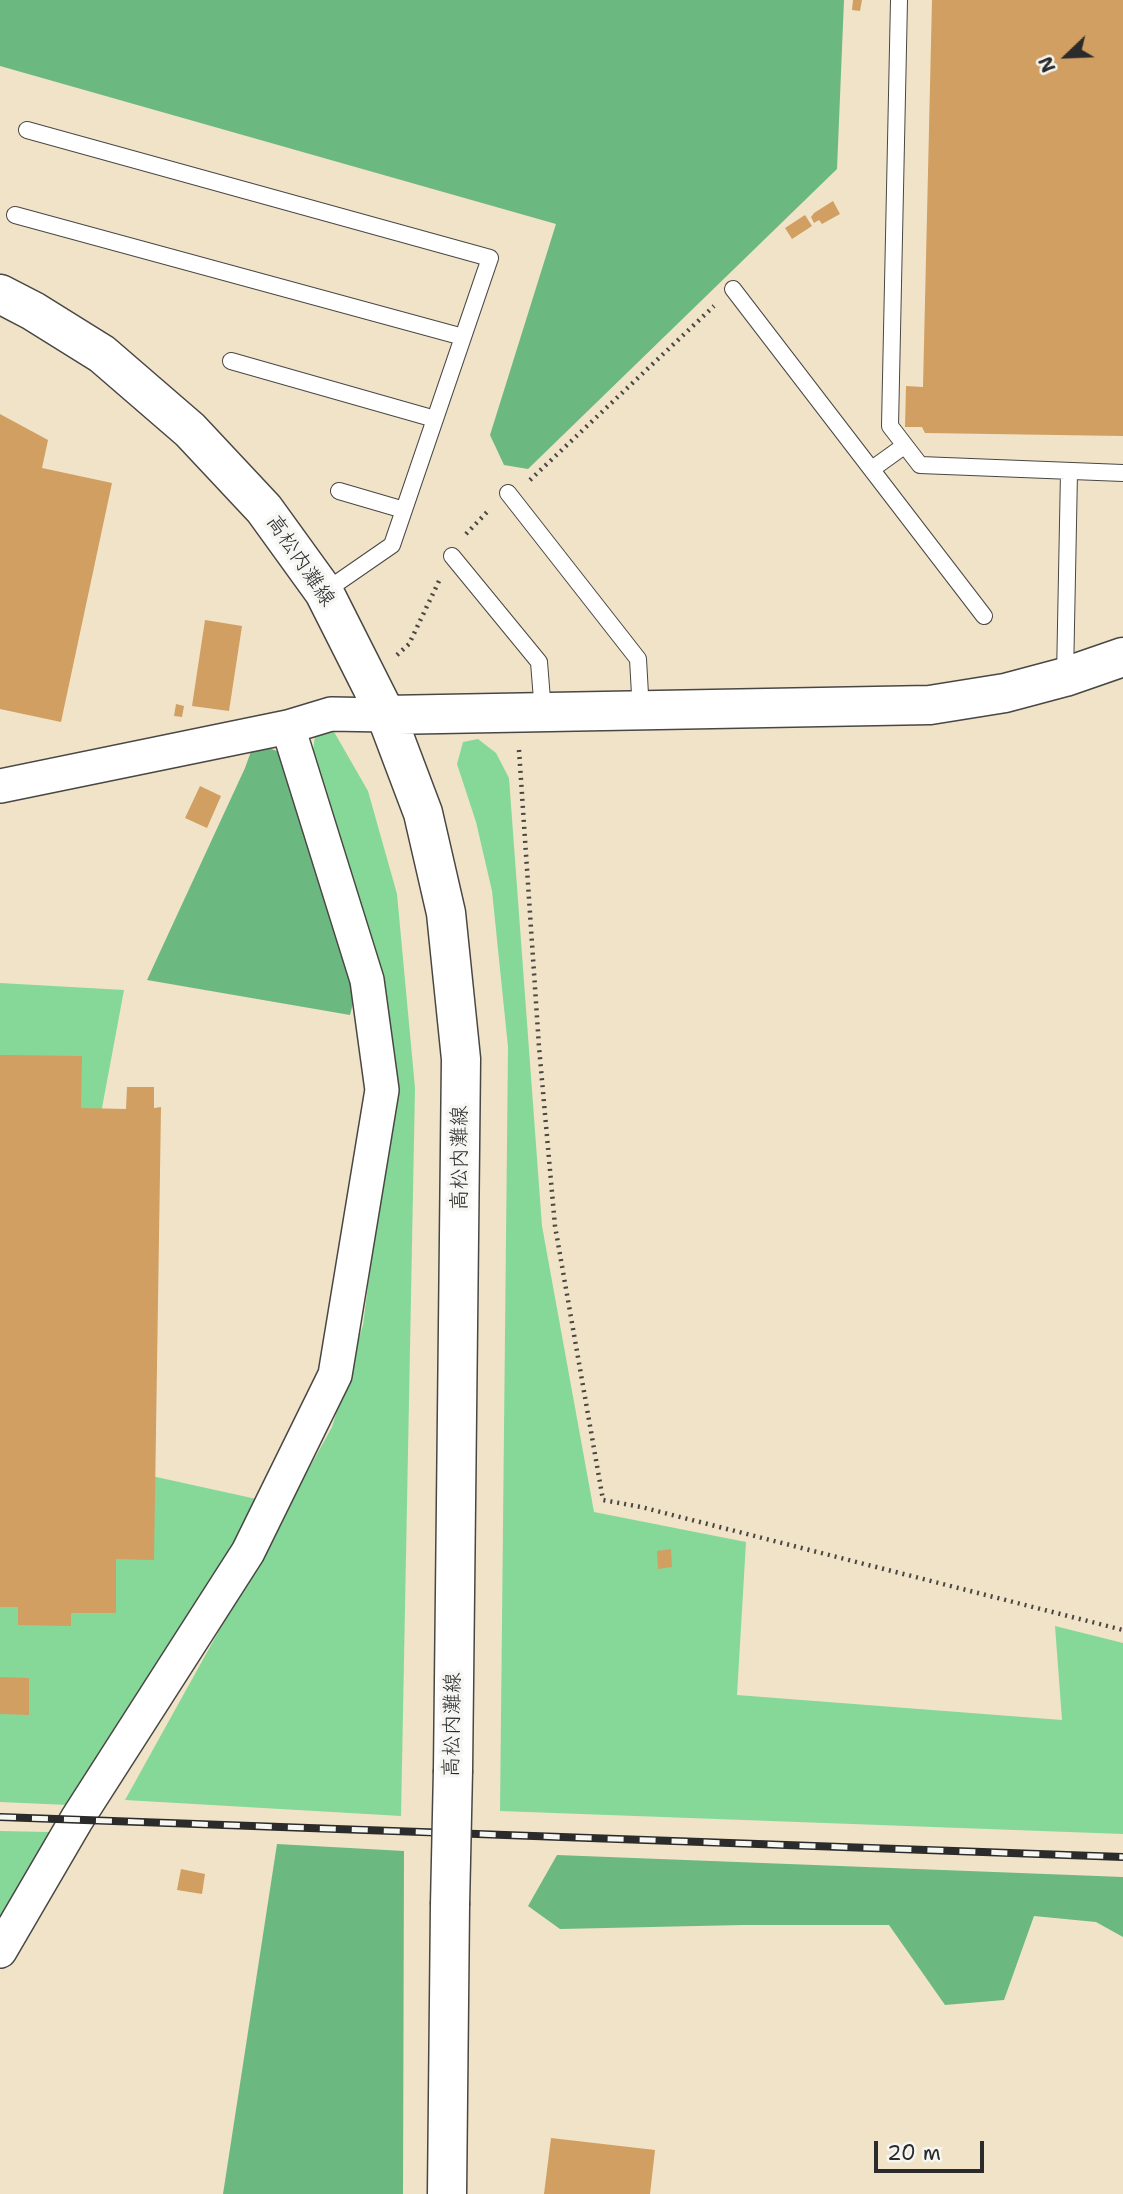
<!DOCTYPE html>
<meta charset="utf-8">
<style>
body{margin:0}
#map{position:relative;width:1123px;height:2194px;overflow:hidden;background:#f1e3c8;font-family:"Shantell Sans",sans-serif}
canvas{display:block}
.north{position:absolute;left:1032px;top:21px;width:70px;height:70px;-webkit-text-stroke:5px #f6f6f2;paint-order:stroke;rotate:247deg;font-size:19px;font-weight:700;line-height:28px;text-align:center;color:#2b2b2b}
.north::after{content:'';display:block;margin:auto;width:24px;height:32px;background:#2b2b2b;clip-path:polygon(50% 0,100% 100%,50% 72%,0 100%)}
.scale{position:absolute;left:874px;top:2141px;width:110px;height:32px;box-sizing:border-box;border:4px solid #2b2b2b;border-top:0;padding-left:9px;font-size:21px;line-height:24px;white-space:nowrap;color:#2b2b2b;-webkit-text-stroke:5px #f6f6f2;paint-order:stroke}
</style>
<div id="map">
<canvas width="1123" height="2194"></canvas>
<div class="north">N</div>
<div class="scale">20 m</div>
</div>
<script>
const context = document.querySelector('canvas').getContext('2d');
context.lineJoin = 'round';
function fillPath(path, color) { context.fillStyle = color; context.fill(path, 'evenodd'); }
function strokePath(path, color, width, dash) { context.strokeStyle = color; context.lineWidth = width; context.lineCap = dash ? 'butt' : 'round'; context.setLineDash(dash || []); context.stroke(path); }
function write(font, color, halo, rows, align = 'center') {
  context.font = font + ' "Shantell Sans","Klee One",sans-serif'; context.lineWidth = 7; context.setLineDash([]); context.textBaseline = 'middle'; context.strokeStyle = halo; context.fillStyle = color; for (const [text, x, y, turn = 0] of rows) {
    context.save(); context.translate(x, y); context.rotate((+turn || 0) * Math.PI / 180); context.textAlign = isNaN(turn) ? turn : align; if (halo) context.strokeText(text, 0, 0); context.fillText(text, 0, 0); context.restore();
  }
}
const green = new Path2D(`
 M 333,730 L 368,791 L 397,894 L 415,1088 L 401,1816 L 125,1800 L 332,1427 L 363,1325 L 388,1128 L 311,767 L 315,735 Z
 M 478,739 L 496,753 L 509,778 L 542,1226 L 594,1512 L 746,1542 L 737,1695 L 1062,1720 L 1055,1626 L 1123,1643 L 1123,1834 L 500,1811 L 508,1047 L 492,891 L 476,822 L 457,764 L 463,742 Z
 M 0,983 L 124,990 L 38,1451 L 261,1500 L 68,1805 L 0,1802 Z
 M 0,1831 L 50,1832 L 0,1924 Z`);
const forest = new Path2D(`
 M 0,0 L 844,0 L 837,169 L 528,469 L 504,465 L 490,435 L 556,224 L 0,66 Z
 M 254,743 L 280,752 L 360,976 L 350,1015 L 147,980 L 245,768 Z
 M 277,1844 L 404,1851 L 403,2194 L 223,2194 Z
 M 557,1855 L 1123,1877 L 1123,1937 L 1096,1922 L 1034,1916 L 1004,2000 L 945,2005 L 889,1925 L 743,1925 L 560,1929 L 528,1906 Z`);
const building = new Path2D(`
 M 853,0 L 862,0 L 860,11 L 852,10 Z
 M 932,0 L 1123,0 L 1123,436 L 925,433 L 922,427 L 905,427 L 906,386 L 923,387 Z
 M 833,201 L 840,214 L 822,224 L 819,220 L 814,223 L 811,217 L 814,213 Z
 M 805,215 L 812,226 L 792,239 L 785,228 Z
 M 0,414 L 48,440 L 42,468 L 112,483 L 61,722 L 0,709 Z
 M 205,620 L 242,626 L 229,711 L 192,706 Z
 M 176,704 L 184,706 L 182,717 L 174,716 Z
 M 200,786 L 221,796 L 207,828 L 185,818 Z
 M 0,1055 L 82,1056 L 81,1108 L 126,1109 L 127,1087 L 154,1087 L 154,1108 L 161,1107 L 154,1560 L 116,1559 L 116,1613 L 71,1613 L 71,1626 L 18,1625 L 18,1607 L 0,1607 Z
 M 671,1549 L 672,1567 L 658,1569 L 657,1551 Z
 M 0,1677 L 29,1678 L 29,1715 L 0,1714 Z
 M 181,1869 L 205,1874 L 202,1894 L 177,1890 Z
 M 551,2138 L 655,2150 L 650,2194 L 544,2194 Z`);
const path = new Path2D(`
 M 530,480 L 714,306
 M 466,534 L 489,510
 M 397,655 L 409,644 L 439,581
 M 519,750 L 539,1047 L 555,1226 L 603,1500 L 641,1507 L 1123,1630`);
const lane = new Path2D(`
 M 899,0 L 890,426 L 920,465 L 1123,473
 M 27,130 L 490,258 L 392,545 L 324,592
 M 15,215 L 463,337
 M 733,289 L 984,616
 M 231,361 L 435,419
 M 872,469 L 904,446
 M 339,491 L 404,510
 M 508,493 L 638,659 L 641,712
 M 452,556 L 539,662 L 543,712
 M 1065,677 L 1069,472`);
const street = new Path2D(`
 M 0,786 L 288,727 L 331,714 L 386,715
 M 0,1951 L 77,1819 L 248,1552 L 335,1375 L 382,1090 L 367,980 L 288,727`);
const secondary = new Path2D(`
 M 0,294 L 33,311 L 102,354 L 190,430 L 264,509 L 324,592 L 386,715 L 423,813 L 446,913 L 461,1059 L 453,1770
 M 386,715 L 930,705 L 1005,693 L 1065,677 L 1123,657
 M 447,2194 L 450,1905`);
const rail = new Path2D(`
 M 0,1817 L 1123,1857`);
const secondaryBridge = new Path2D(`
 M 450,1905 L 453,1770`);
const streetNames = [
 ["高松内灘線",300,561,56],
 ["高松内灘線",461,1158,-90],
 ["高松内灘線",453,1725,-89]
];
fillPath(green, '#86d899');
fillPath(forest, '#6cb881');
fillPath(building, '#d09f61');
strokePath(lane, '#494743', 18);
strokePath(street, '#494743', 36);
strokePath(secondary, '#494743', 41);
strokePath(path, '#494743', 4.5, [2, 5]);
strokePath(lane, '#fff', 16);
strokePath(street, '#fff', 33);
strokePath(secondary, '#fff', 38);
strokePath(rail, '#2b2b2b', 8);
strokePath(rail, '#f6f6f2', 5, [16]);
strokePath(secondaryBridge, '#494743', 41, []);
strokePath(secondaryBridge, '#fff', 38);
write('21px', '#2b2b2b', '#f6f6f2', streetNames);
</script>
